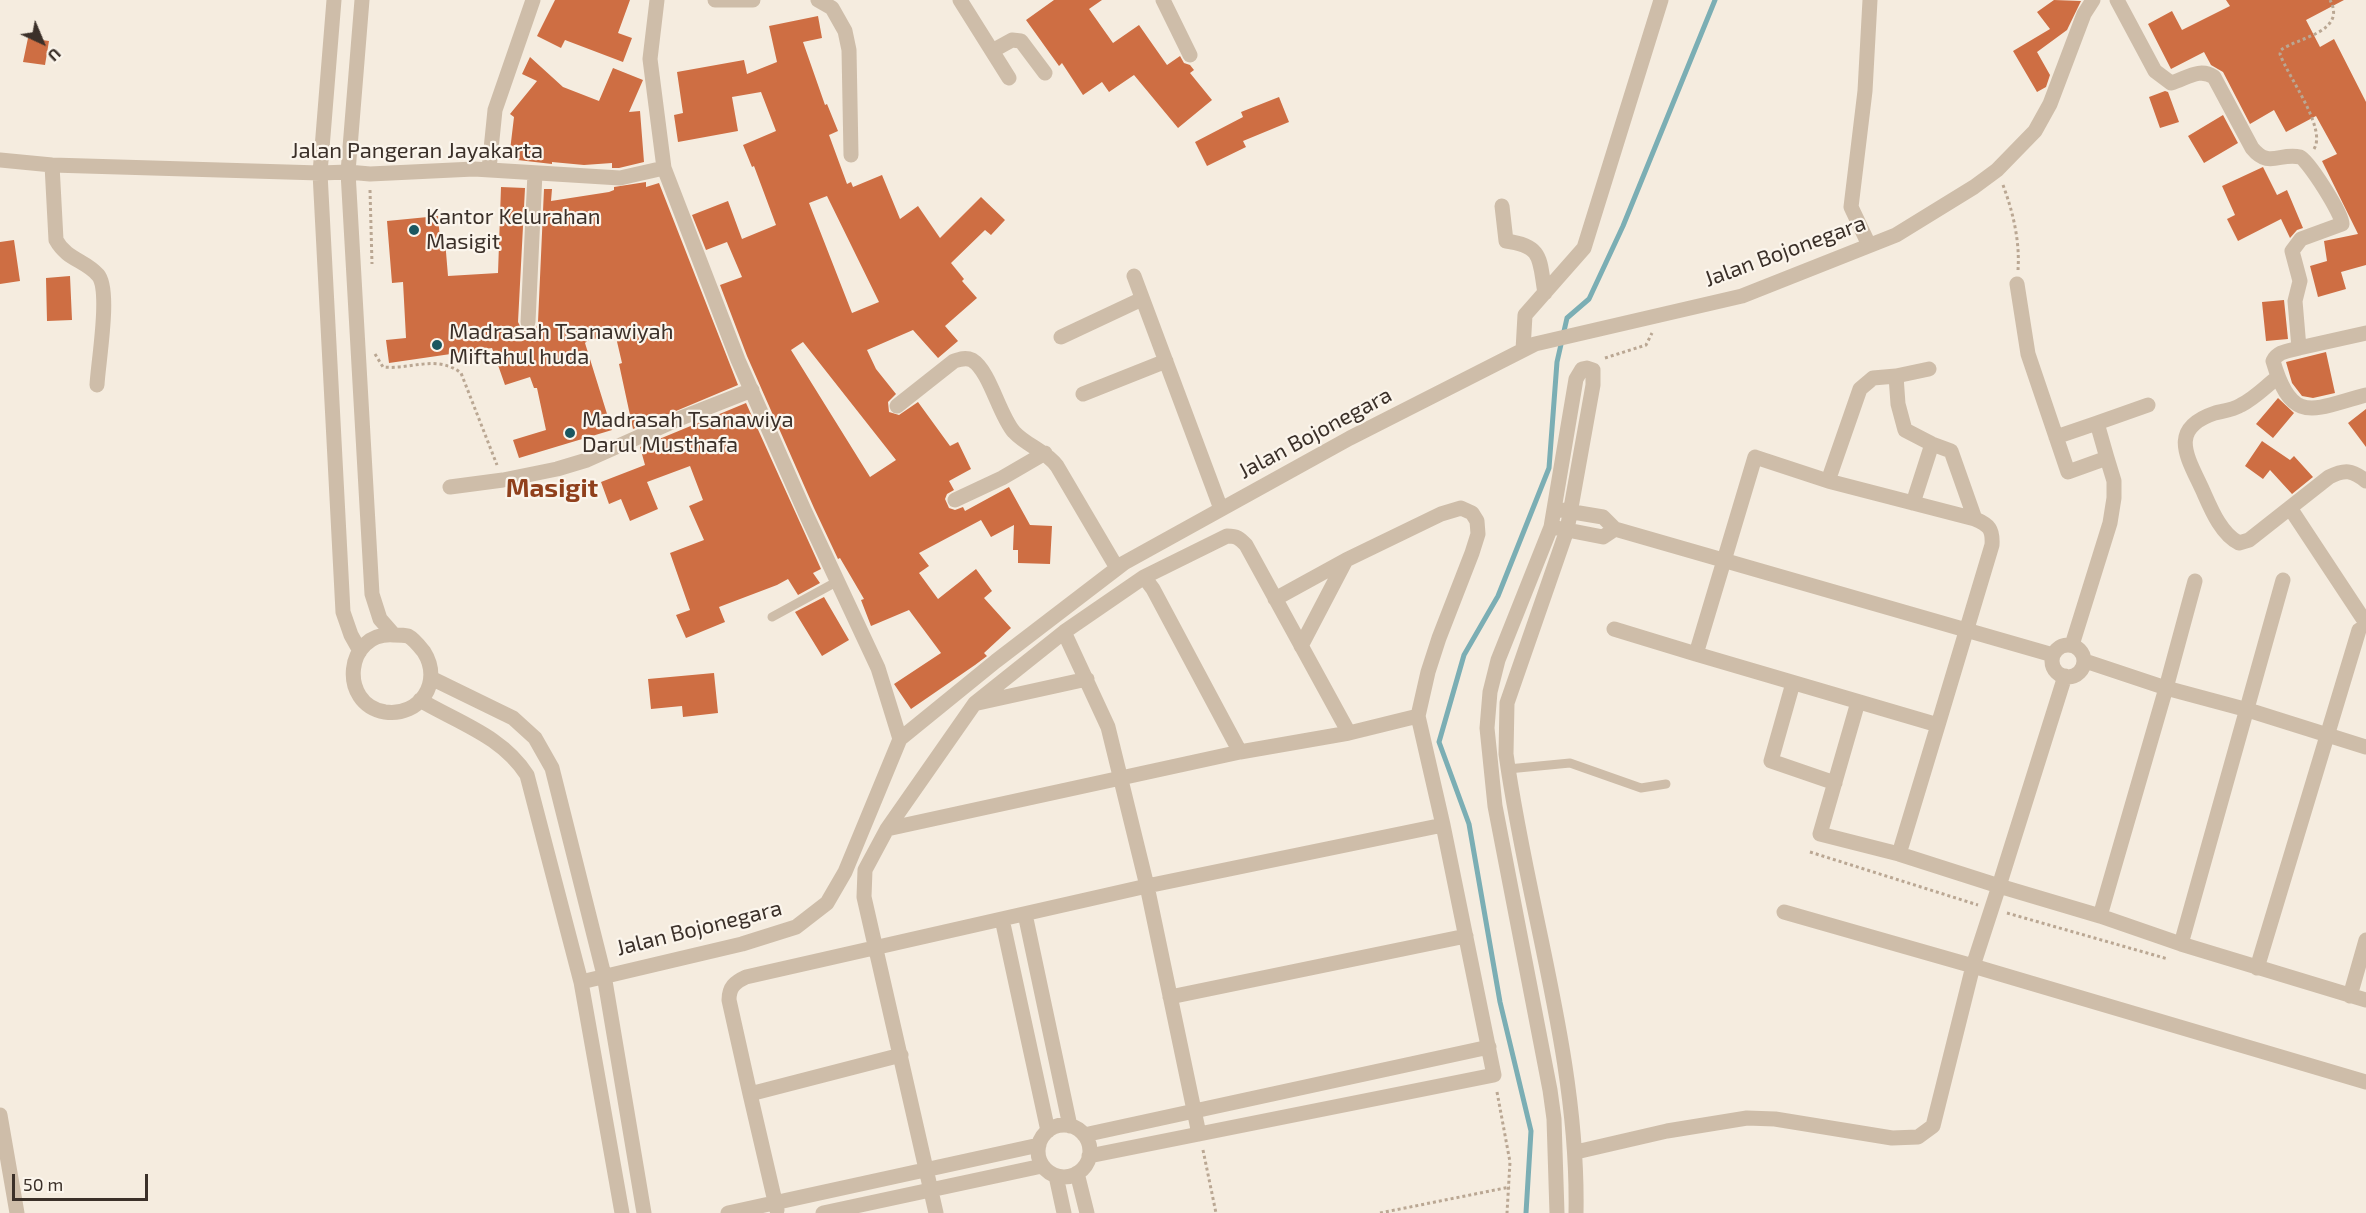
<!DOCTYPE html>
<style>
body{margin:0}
#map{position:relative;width:2366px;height:1213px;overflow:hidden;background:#f5ecdf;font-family:"Exo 2",sans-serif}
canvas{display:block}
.north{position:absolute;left:12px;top:12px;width:60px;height:60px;-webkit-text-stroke:4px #fbf5ec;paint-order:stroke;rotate:136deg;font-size:16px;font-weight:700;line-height:24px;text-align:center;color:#3b3029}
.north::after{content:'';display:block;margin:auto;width:21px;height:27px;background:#3b3029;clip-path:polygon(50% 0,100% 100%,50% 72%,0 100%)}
.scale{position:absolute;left:12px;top:1174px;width:136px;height:27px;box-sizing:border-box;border:3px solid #3b3029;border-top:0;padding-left:8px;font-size:18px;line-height:21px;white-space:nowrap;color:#3b3029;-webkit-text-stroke:4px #fbf5ec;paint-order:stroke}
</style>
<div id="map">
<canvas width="2366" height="1213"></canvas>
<div class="north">U</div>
<div class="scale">50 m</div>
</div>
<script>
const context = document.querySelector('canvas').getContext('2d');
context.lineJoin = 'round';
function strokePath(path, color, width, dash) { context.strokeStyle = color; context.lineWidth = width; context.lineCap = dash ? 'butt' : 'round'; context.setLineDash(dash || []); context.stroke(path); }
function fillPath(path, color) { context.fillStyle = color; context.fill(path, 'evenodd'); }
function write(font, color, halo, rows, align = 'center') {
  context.font = font + ' "Exo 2",sans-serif'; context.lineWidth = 4.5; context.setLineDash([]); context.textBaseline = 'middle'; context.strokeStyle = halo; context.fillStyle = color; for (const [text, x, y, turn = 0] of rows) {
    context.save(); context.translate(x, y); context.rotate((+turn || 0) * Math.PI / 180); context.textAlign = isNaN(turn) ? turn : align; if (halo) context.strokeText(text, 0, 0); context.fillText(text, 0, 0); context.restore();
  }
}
const stream = new Path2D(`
 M 1526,1213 L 1531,1131 L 1500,1002 L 1469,824 L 1439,742 L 1464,655 L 1498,596 L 1549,468 L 1557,362 L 1567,318 L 1589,299 L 1623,226 L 1715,0`);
const building = new Path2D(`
 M 555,0 L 630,0 L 618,33 L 632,38 L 623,62 L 565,40 L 561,48 L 537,36 Z
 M 1054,0 L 1102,0 L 1089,9 L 1113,43 L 1139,25 L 1167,65 L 1180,56 L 1184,63 L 1190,65 L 1194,70 L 1190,73 L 1212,100 L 1178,128 L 1134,75 L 1109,92 L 1102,82 L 1083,95 L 1062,63 L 1059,66 L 1026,20 Z
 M 2054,0 L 2081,1 L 2067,30 L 2037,52 L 2050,75 L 2046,87 L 2037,92 L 2013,51 L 2050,29 L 2037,12 Z
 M 2226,0 L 2344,0 L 2306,20 L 2320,47 L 2334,39 L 2366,102 L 2366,265 L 2341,272 L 2346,289 L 2318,297 L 2310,266 L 2327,261 L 2324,241 L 2358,234 L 2322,161 L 2337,154 L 2316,116 L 2286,132 L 2274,110 L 2250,124 L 2223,72 L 2211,65 L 2204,52 L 2171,69 L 2148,24 L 2172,11 L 2182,30 L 2230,6 Z
 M 818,16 L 822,38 L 803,42 L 825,105 L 827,104 L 838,131 L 829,135 L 847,184 L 851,182 L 853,187 L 882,175 L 900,219 L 918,206 L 940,238 L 981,197 L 1005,220 L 991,235 L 985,230 L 951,263 L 964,279 L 962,281 L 977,298 L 945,326 L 958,341 L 938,358 L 913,330 L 867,350 L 876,369 L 896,394 L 888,402 L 889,412 L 899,415 L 918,402 L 950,446 L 958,442 L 971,469 L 949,481 L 954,490 L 947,494 L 945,499 L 949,508 L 955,510 L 963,507 L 965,511 L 1009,487 L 1030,525 L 1052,526 L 1050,564 L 1018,563 L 1018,550 L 1013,550 L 1014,525 L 991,537 L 981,520 L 919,553 L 929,566 L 919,573 L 938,599 L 976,569 L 992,591 L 984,598 L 1011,628 L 984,653 L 987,656 L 975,665 L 911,709 L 894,684 L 941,653 L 909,610 L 871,626 L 861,600 L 864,599 L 840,558 L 838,559 L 814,508 L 747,356 L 720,285 L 742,277 L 727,242 L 706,250 L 692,215 L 728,201 L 742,239 L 776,225 L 754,166 L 752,167 L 743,145 L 776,131 L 761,92 L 732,97 L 738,131 L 678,142 L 674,115 L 683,113 L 677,72 L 744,60 L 747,74 L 777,62 L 769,26 ZM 827,196 L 879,302 L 852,313 L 809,203 ZM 803,342 L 896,460 L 870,477 L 791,350 Z
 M 28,38 L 49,41 L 45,65 L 23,62 Z
 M 530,57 L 563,87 L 599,101 L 613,68 L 643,80 L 629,112 L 640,111 L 644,162 L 619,168 L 612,168 L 612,163 L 584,165 L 552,162 L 552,164 L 509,159 L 514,117 L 510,114 L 537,81 L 522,74 Z
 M 2165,91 L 2168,92 L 2179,122 L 2160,128 L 2149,97 Z
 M 1279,97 L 1289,122 L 1243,141 L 1246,147 L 1207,166 L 1195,142 L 1243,117 L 1241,112 Z
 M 2223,115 L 2238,143 L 2204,163 L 2188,136 Z
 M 2263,167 L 2277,195 L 2287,190 L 2303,228 L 2297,230 L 2290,238 L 2281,219 L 2238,241 L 2227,219 L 2235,215 L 2222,186 Z
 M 646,182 L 646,187 L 659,183 L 738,385 L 633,429 L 619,364 L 622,363 L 615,333 L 587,341 L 585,343 L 612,430 L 519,458 L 513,440 L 546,430 L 537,388 L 534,388 L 530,377 L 505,385 L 492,348 L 389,363 L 386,340 L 406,338 L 403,282 L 392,283 L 387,221 L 438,216 L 440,240 L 445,240 L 448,276 L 498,273 L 501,187 L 525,188 L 518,322 L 522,330 L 528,332 L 536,328 L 538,322 L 544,189 L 552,189 L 551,201 L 609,192 L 614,190 L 614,187 Z
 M 14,240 L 20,281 L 0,284 L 0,242 Z
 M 70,276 L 72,320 L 47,321 L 46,278 Z
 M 2284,300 L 2288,339 L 2266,341 L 2262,302 Z
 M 2326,352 L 2335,393 L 2313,398 L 2302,396 L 2292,383 L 2286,362 Z
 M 2278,398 L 2294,413 L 2273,438 L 2256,424 Z
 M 746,403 L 821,569 L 813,573 L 820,583 L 798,595 L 788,579 L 777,585 L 719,607 L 725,622 L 686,638 L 676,615 L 690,610 L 670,553 L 704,540 L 689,506 L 703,500 L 690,466 L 647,482 L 658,509 L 630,521 L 621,499 L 609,504 L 601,482 L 645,465 L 640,447 Z
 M 2366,409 L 2366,447 L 2348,423 Z
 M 2262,441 L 2290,460 L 2294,456 L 2313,477 L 2292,494 L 2270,470 L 2263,479 L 2245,466 Z
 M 824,597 L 849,640 L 822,656 L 795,612 Z
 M 714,673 L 718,713 L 683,717 L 682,706 L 651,709 L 648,679 Z`);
const path = new Path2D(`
 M 2314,149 C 2327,128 2288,77 2280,54 L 2281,50 C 2299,37 2347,32 2330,0
 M 2003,185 C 2013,212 2020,241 2018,270
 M 370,190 L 372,264
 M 375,354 L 383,367 C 410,370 437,354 461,373 L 497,465
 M 1605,358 L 1646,345 L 1652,333
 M 1810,852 L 1978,905
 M 2007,913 L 2168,959
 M 1497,1092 L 1510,1162 L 1507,1213
 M 1203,1150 L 1216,1213
 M 1380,1213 L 1510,1187`);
const lane = new Path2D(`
 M 772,617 L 838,581
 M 1508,769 L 1570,763 L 1641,788 L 1666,784`);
const street = new Path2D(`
 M 334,0 L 320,173 L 343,612 L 351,635 L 360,651
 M 362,0 L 348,172 L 372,594 L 380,619 L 394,635 C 398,635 404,635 408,636 C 414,639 420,647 424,652 C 443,682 420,717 385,712 C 338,704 345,631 394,635
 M 657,0 L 650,59 L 664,168 L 738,360 L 805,512 L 878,668 L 900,739
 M 715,0 L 753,0
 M 818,0 L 832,8 L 845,31 L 849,50 L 851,155
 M 960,0 L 1009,78
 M 1163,0 L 1190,55
 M 2117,0 L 2155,71 L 2171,83 C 2186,79 2199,67 2214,77 L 2252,148 C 2269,169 2280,152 2300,157 C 2308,160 2343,215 2342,224 L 2301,239 L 2292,251 L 2300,281 L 2295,301 L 2299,348 C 2289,351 2278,351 2273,361 C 2292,426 2313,409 2366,395
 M 992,51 L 1012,40 L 1021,41 L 1045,73
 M 0,160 L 52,165 L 320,173 L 348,172 L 370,174 L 474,169 L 620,178 L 664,168
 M 52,165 L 56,240 C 67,260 85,260 98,275 C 111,290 98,363 97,385
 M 489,169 L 495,110 L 533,0
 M 1502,206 L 1506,241 C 1544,246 1539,260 1545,293
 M 1869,245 L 1851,207 L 1865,91 L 1870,0
 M 1134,276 L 1221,509
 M 2017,284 L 2028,354 L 2068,472 L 2107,458 L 2114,481 L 2114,498 L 2110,523 L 2072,645
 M 528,322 L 535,173
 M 1061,337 L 1142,299
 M 2299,348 L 2366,333
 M 1523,350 L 1525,315 L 1584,248 L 1661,0
 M 1896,376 L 1929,369
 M 2278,377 C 2266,386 2255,398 2241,405 C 2233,410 2223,411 2215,413 C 2167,429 2188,458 2203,491 C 2211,509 2221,534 2239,543 L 2249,540 L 2329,477 C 2345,469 2352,470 2366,481
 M 1083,394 L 1166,361
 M 897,406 L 954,361 C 960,359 966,357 972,360 C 990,371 999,415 1014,432 C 1027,446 1046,451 1057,466 L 1117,568
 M 2097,423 L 2148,405
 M 2056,437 L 2097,423 L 2107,458
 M 1755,457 L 1828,481 L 1975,519 C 1989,525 1993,529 1992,545 L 1938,725 L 1696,654 Z
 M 1828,481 L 1860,389 L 1873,378 L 1896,376 L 1898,404 L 1905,430 L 1932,444 L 1951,451 L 1975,519
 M 450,487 L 503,480 L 557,469 L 587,460 L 681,418 L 752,390
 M 955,500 L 1002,478 L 1045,453
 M 1913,503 L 1932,444
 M 2290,508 L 2366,623
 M 1561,510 L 1603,517 L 1615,529 L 2053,655
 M 1557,528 L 1603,537 L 1615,529
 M 1144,577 L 1227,536 C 1237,536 1239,538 1246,545 L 1349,733
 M 1614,629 L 1696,654
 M 1064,632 L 1108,727 L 1147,886 L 1199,1134
 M2052 661a16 16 0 1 1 32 0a16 16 0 1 1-32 0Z
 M 1301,646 L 1346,560
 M 2085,661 L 2166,688 L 2195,581
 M 2065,676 L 1999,886 L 2100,916
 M 431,678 L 513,718 L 535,738 L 552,768 L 604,975 L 644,1213
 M 1793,683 L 1771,761 L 1835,783
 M 420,700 C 459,723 502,736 527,775 L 581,982 L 622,1213
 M 1858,702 L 1820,834 L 1899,854 L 1938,725
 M 978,703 L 1087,679
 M 2366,747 L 2248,710 L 2166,688 L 2100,916 L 2181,944 L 2366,1000
 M 887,829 L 1240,752 L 1349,733 L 1418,716
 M 1899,854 L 1999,886 L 1973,966 L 2366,1082
 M 1025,914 L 1070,1126
 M 1002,919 L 1048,1131
 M 2181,944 L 2283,580
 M 2257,968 L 2359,630
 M 581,982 L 742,944 L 796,927 L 827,903 L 845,872 L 900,739 L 996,661 L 1124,563 L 1350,438 L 1535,344 L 1742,296 L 1896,235 L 1974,187 L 1997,170 L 2035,131 L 2050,104 L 2084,14 L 2093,0
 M 2350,996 L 2366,940
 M 1170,997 L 1466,936
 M 750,1094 L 729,1000 C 729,987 735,982 746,977 L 1147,886 L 1443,825
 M 0,1115 L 17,1213
 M1038 1151a26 26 0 1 1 52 0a26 26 0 1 1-52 0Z
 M 1084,1135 L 1489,1047
 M 1576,1152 L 1667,1131 L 1747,1118 L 1775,1119 L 1892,1138 L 1918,1137 L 1933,1126 L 1973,966 L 1784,912
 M 1089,1156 L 1494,1075 L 1443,825 L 1418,716 L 1428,672 L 1439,638 L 1472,553 L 1478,534 L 1477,521 L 1472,513 L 1461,508 L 1441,514 L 1346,560 L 1275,599
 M 1077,1173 L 1087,1213
 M 1056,1176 L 1064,1213
 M 777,1210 L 750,1094 L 901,1055
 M 728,1213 L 1039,1145
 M 823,1213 L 1042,1166
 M 936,1213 L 864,897 L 865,870 L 887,829 L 975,703 L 1064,632 L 1144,577 L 1153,589 L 1240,752
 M 1557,1213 L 1554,1119 L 1550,1090 L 1495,806 L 1487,728 L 1490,692 L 1498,660 L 1551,527 L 1576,379 L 1582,369 L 1587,368 L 1593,370 L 1593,385 L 1567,530 L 1507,703 L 1506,754 C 1527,907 1579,1057 1576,1213`);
const markers = [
 [414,230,6,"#1b5760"],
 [437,345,6,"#1b5760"],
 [570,433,6,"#1b5760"]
];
const streetNames = [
 ["Jalan Pangeran Jayakarta",417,151],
 ["Jalan Bojonegara",1785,251,-20],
 ["Jalan Bojonegara",1315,433,-28],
 ["Jalan Bojonegara",699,928,-14]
];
const poiNames = [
 ["Kantor Kelurahan",426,217],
 ["Masigit",426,242],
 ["Madrasah Tsanawiyah",449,332],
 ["Miftahul huda",449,357],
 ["Madrasah Tsanawiya",582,420],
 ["Darul Musthafa",582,445]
];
const quarterNames = [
 ["Masigit",552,488]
];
strokePath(stream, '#7baeb4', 5);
fillPath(building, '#ce6e43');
strokePath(path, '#baa793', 3, [3, 3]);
strokePath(lane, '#cebda9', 9);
strokePath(street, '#cebda9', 15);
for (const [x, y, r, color] of markers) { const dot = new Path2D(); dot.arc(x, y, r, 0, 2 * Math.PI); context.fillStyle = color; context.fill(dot); strokePath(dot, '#fbf5ec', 2); }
write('22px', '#3b3029', '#fbf5ec', streetNames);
write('22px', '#3b3029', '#fbf5ec', poiNames, 'left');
write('bold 26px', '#90401c', '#fbf5ec', quarterNames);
</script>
